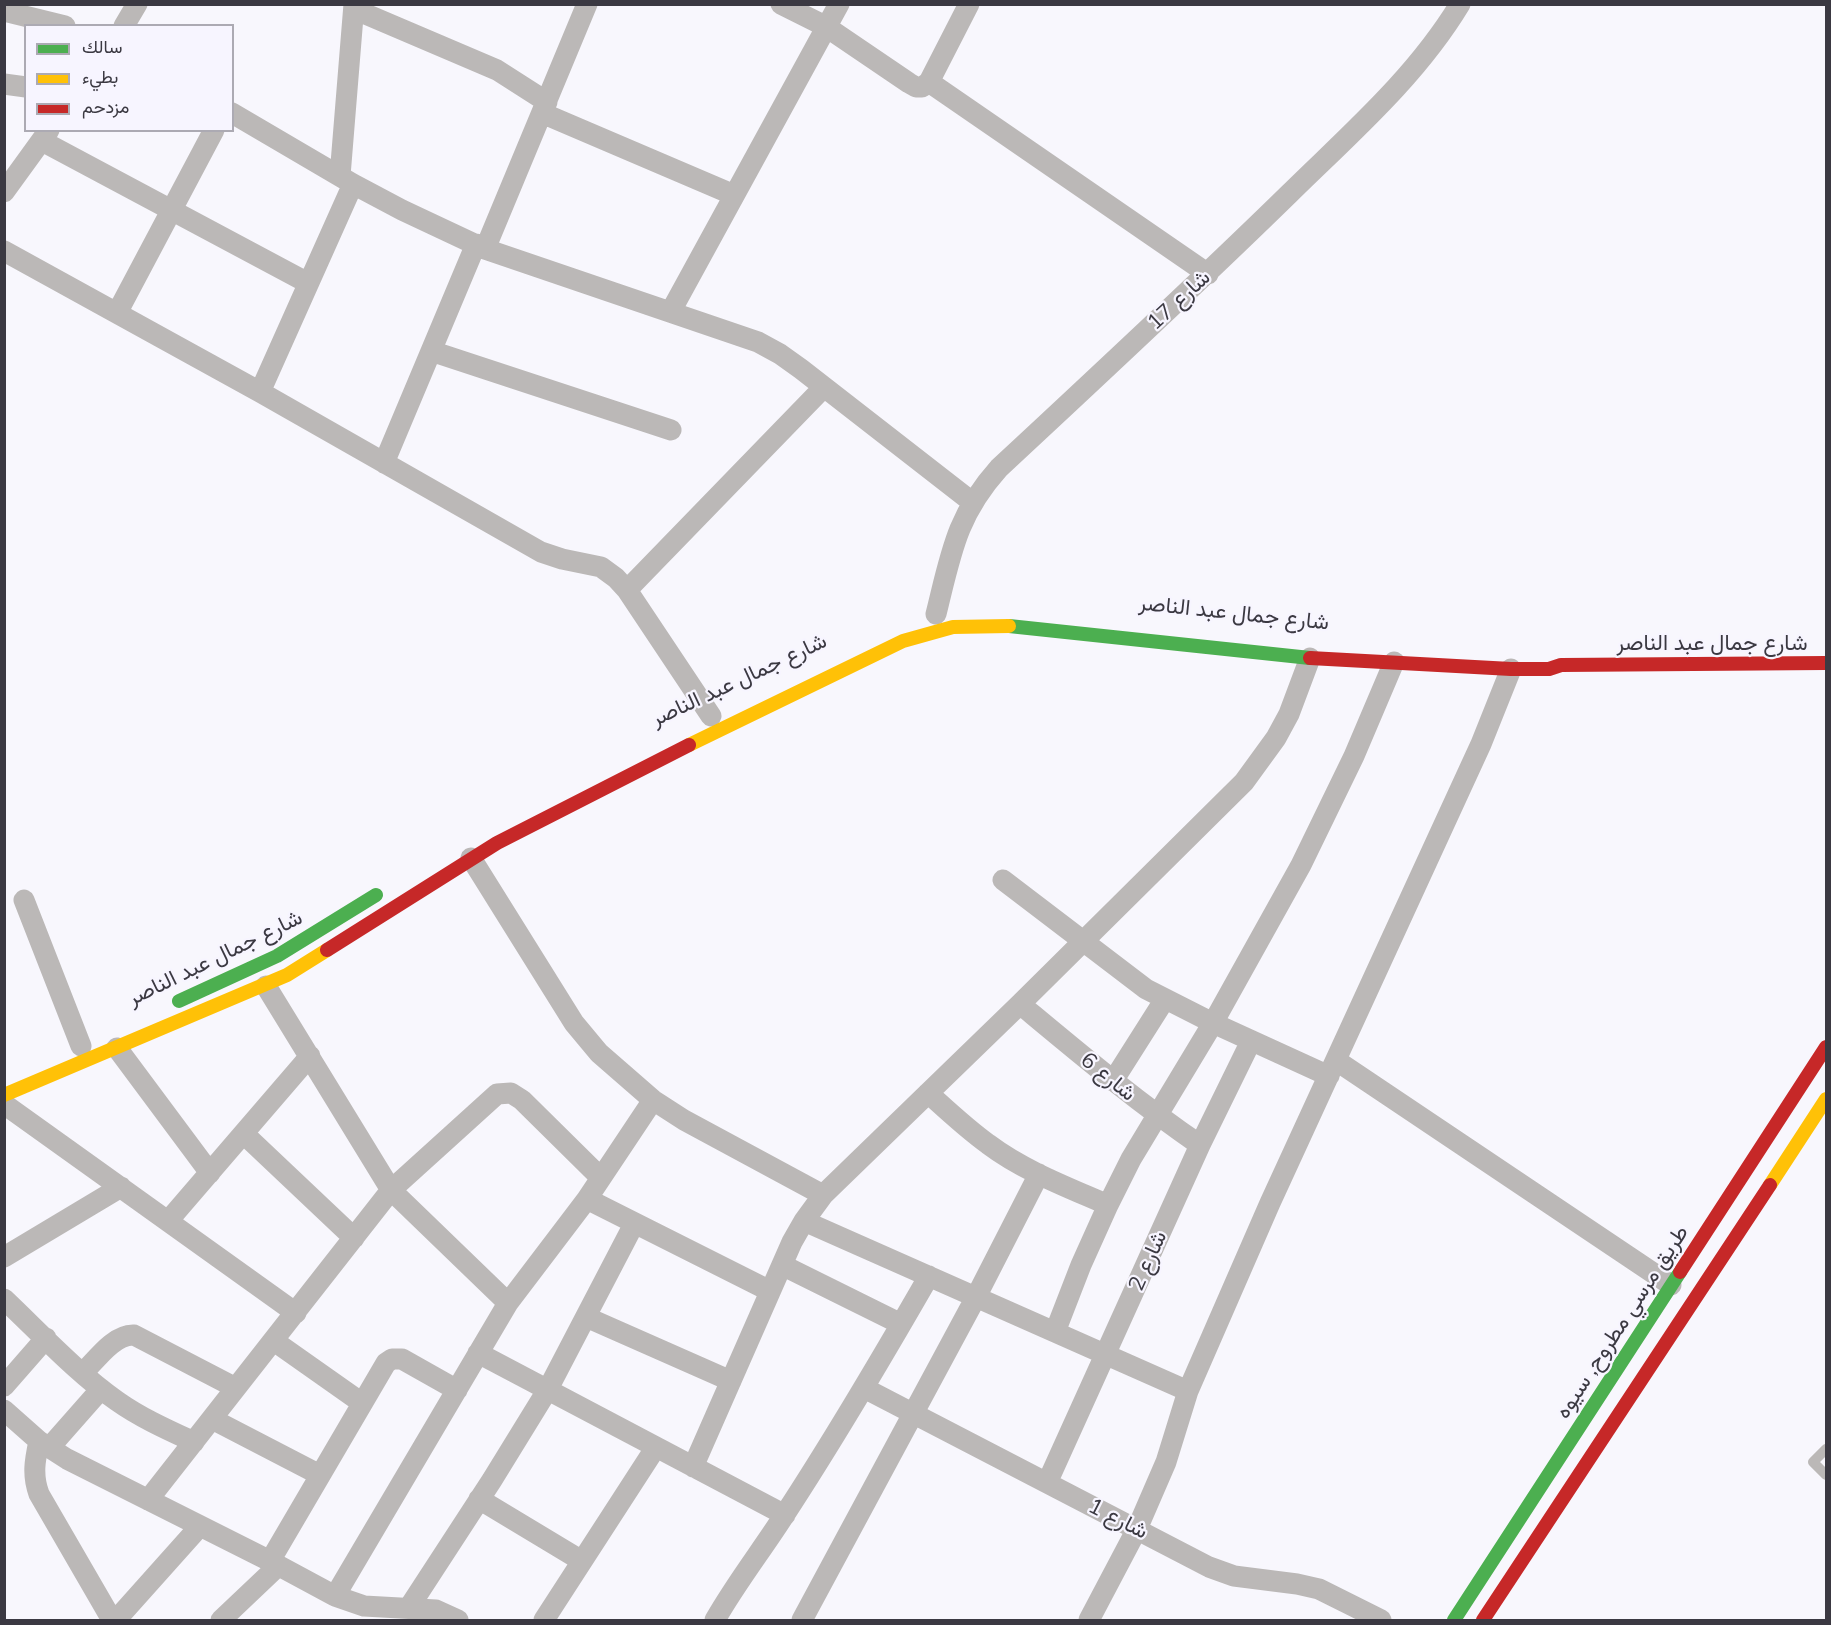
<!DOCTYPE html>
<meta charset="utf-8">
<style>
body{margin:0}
#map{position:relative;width:1831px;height:1625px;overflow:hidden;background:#f8f7fd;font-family:Mulish,Vazirmatn,sans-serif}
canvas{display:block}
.frame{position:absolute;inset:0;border:6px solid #3b3942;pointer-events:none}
.legend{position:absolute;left:24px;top:24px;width:210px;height:108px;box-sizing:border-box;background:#f7f5ff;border:2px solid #acaab3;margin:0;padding:8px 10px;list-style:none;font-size:18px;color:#3b3942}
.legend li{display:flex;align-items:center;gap:12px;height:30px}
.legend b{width:30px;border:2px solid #acaab3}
</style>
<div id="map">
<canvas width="1831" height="1625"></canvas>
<div class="frame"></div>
<ul class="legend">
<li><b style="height:8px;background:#4caf50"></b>سالك</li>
<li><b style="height:8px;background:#ffc107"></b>بطيء</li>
<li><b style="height:8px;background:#c62828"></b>مزدحم</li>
</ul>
</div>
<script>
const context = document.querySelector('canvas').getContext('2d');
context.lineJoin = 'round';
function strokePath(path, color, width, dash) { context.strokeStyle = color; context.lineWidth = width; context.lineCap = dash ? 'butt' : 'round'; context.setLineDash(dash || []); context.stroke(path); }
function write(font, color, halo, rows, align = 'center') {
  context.font = font + ' Mulish,Vazirmatn,sans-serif'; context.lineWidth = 4.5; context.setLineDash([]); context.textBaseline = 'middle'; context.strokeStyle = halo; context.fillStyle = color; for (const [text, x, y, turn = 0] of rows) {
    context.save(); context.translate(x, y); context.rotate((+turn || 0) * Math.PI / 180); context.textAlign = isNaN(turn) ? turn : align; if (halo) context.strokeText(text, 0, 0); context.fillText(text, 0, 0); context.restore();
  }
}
const lane = new Path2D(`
 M 1826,1449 L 1813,1462 L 1826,1475`);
const street = new Path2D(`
 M 781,4 L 825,26 L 909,83 L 916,87 L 922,87 L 929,82 L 969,4
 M 354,9 L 497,70 L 547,102
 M 4,11 L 65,26
 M 124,26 L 137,4
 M 929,82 L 1208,274
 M 4,84 L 26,87
 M 232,113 L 353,184 L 402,210 L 485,249 L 758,342 L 780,354 L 801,369 L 972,502
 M 542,113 L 734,195
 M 42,141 L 308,283
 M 340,176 L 354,4
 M 4,192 L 49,130
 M 485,249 L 587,4
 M 4,251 L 260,392 L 541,552 L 562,559 L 601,567 L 616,578 L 627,590 L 711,716
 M 671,311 L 839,4
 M 117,313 L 214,130
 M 431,351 L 671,430
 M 260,392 L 353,184
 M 384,463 L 476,244
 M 627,590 L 824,387
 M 936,614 C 951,554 956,516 999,468 C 1097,377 1195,286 1290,193 C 1350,134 1416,77 1460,4
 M 471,858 L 574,1023 L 599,1053 L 653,1100 L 684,1120 L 823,1195
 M 1003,880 L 1146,989 L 1213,1023 L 1329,1076
 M 24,900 L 81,1046
 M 266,986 L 391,1190 L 508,1303
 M 1020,1004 C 1079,1053 1137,1102 1200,1145
 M 117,1048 L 210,1173
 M 1337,1061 L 1671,1285
 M 1113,1081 L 1165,999
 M 928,1093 C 948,1111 967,1129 988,1144 C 1024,1171 1067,1187 1108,1205
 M 4,1104 L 296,1313
 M 244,1134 L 354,1238
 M 587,1199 L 770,1291
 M 168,1221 L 310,1056
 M 804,1221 L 1188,1391
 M 4,1257 L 121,1187
 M 782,1265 L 901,1324
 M 4,1299 C 40,1333 77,1373 117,1401 C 141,1418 168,1430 194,1442
 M 586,1317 L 731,1381
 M 1055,1332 L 1081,1265 L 1108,1205 L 1131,1159 L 1213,1023 L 1301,865 L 1354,756 L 1394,662
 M 274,1341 L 362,1403
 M 478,1353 L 785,1515
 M 83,1373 C 96,1360 114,1334 134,1335 L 236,1388
 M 4,1386 L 46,1338
 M 864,1388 L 1209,1567 L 1234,1576 L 1297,1584 L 1319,1589 L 1381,1620
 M 4,1410 L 39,1441 L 67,1459 L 270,1561 L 335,1596 L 364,1606 L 436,1610 L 458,1620
 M 212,1419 L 320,1475
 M 39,1441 C 35,1460 32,1475 39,1494 L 112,1620
 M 49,1448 L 101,1389
 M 693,1467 L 792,1242 L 804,1221 L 823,1195 L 1020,1004 L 1244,782 L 1276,738 L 1289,714 L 1310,658
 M 1047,1483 L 1200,1145 L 1251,1041
 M 479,1499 L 582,1561
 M 148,1500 L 391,1190 L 497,1094 L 511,1093 L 522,1100 L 601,1178
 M 270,1561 L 386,1363 L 392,1359 L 402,1359 L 457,1390
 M 335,1596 L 508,1303 L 587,1199 L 653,1100
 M 408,1609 L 492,1480 L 548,1389 L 634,1224
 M 116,1620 L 200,1526
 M 221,1620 L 278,1566
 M 544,1620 L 656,1447
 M 715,1620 C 736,1583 762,1550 785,1514 C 836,1436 883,1356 929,1276
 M 802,1620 L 976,1297 L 1039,1174
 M 1089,1620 L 1137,1529 L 1166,1462 L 1188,1391 L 1270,1203 L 1481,744 L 1511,669`);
const fast = new Path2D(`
 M 1009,626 L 1310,658
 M 179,1001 L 277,956 L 376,895
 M 1454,1620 L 1680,1272`);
const slow = new Path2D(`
 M 689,745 L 903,641 L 953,627 L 1009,626
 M 4,1095 L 287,975 L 327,950
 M 1770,1185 L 1826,1099`);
const jam = new Path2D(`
 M 1310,658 L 1511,669 L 1549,669 L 1561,665 L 1826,663
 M 327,950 L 497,843 L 689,745
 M 1680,1272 L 1826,1047
 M 1483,1620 L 1770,1185`);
const streetNames = [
 ["شارع 17",1179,300,-43],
 ["شارع جمال عبد الناصر",1234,613,6],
 ["شارع جمال عبد الناصر",1712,643],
 ["شارع جمال عبد الناصر",739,680,-25],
 ["شارع جمال عبد الناصر",215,958,-26],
 ["شارع 6",1108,1077,39],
 ["شارع 2",1148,1261,-66],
 ["طريق مرسي مطروح, سيوه",1622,1322,-57],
 ["شارع 1",1118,1519,27]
];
strokePath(lane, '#bbb8b7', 10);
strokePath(street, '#bbb8b7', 21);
strokePath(fast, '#4caf50', 14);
strokePath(slow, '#ffc107', 14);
strokePath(jam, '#c62828', 14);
write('22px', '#3b3942', '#f7f5ff', streetNames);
</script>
